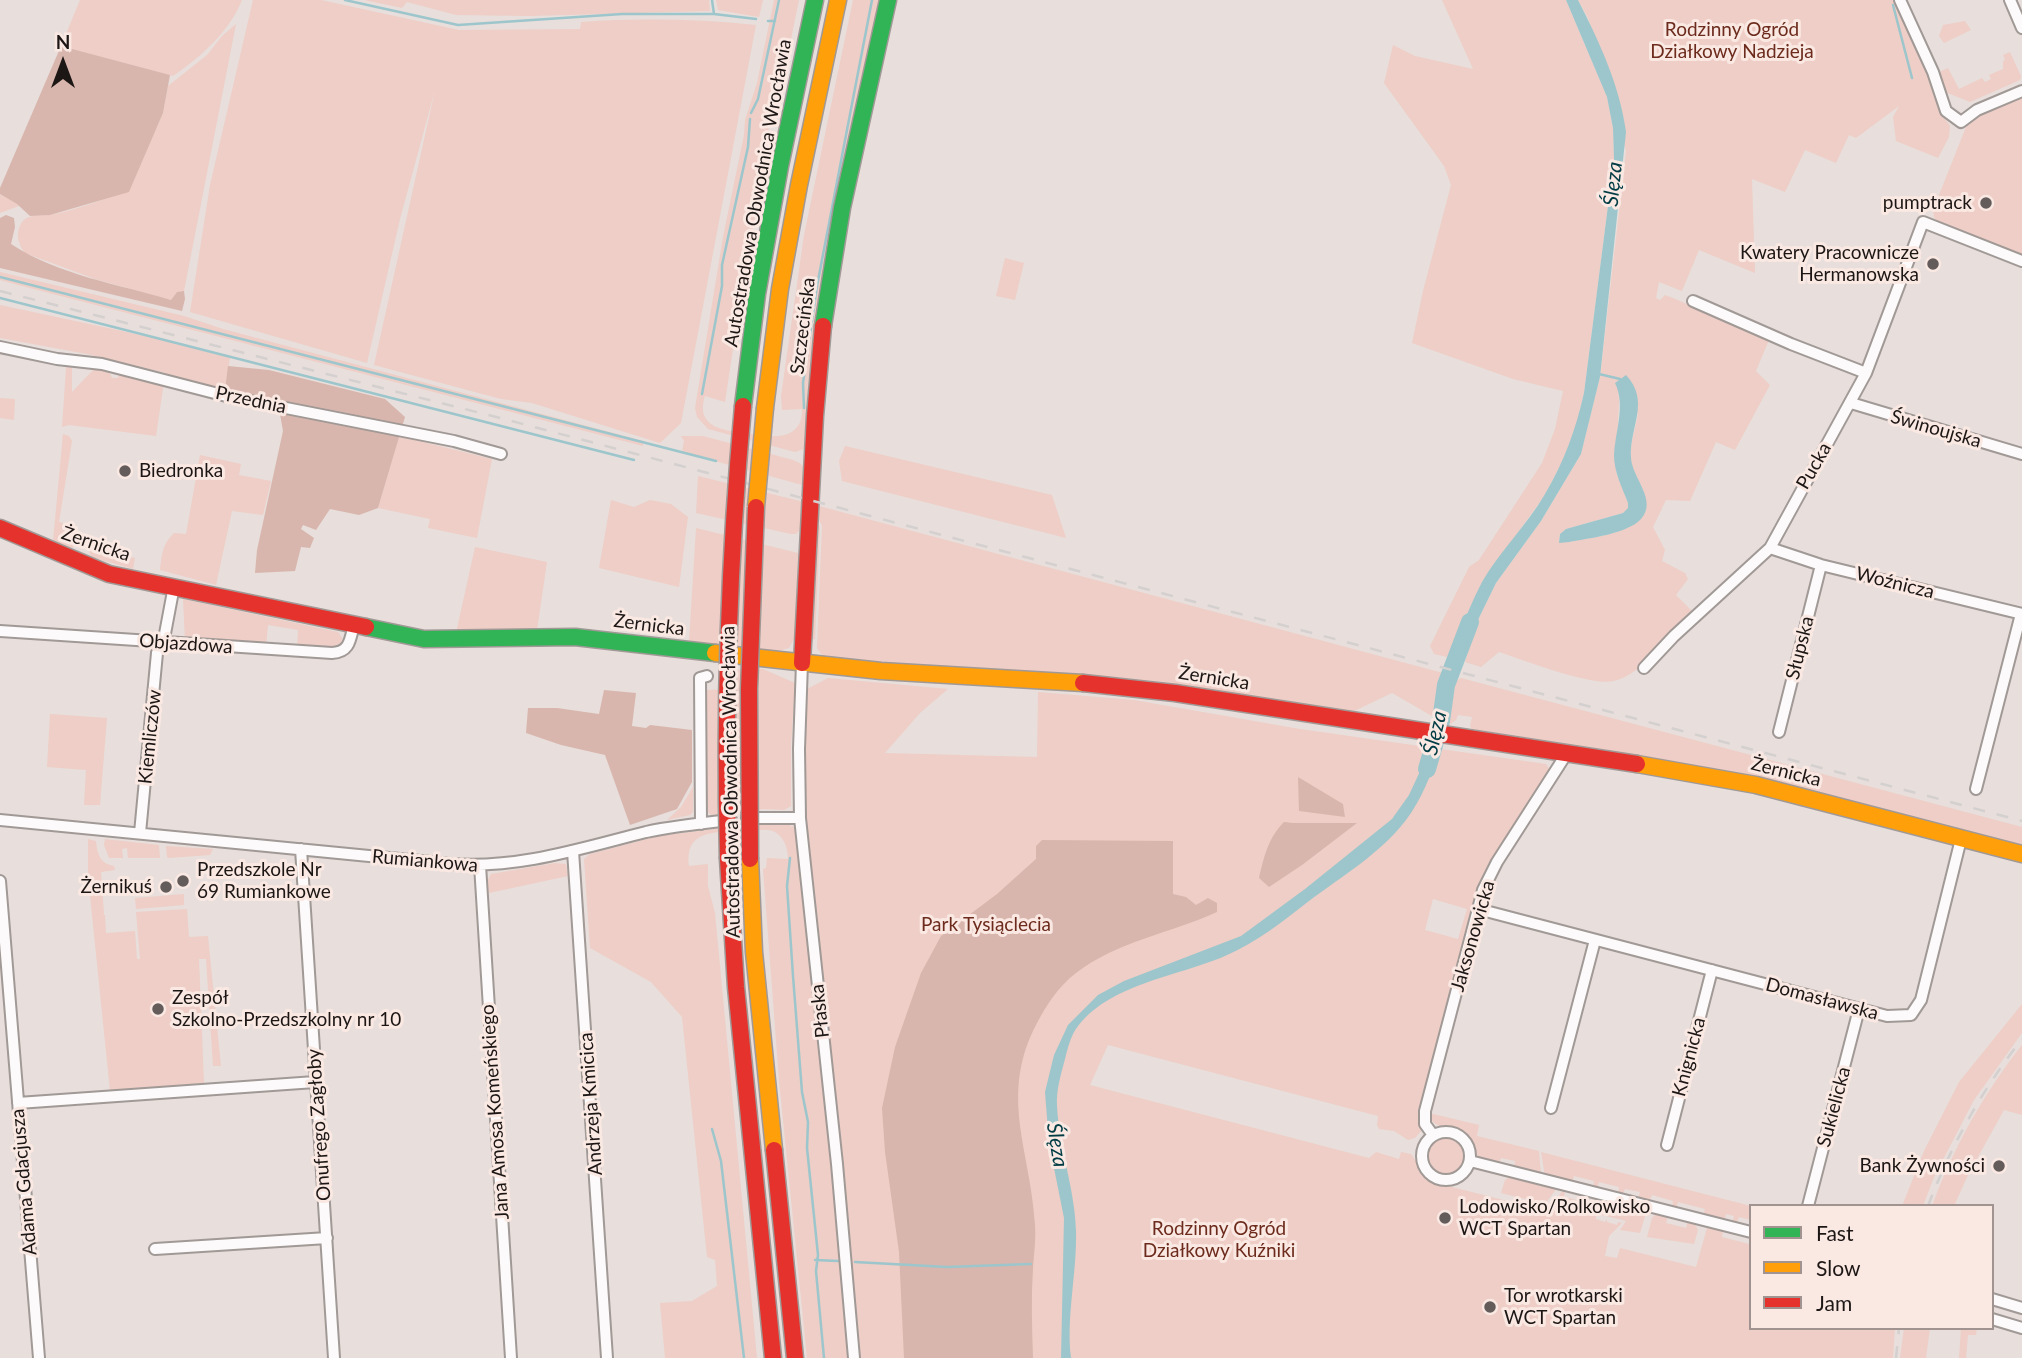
<!DOCTYPE html>
<meta charset="utf-8">
<style>
body{margin:0}
#map{position:relative;width:2022px;height:1358px;overflow:hidden;background:#e8dedb;font-family:Lato,sans-serif}
canvas{display:block}
.legend{position:absolute;left:1749px;top:1204px;width:245px;height:126px;box-sizing:border-box;background:#fae8e3;border:2px solid #a19490;margin:0;padding:9px 12px;list-style:none;font-size:21px;color:#1c1614}
.legend li{display:flex;align-items:center;gap:14px;height:35px}
.legend b{width:35px;border:2px solid #a19490}
.north{position:absolute;left:28px;top:28px;width:70px;height:70px;-webkit-text-stroke:5px #fae8e3;paint-order:stroke;rotate:0deg;font-size:19px;font-weight:700;line-height:28px;text-align:center;color:#1c1614}
.north::after{content:'';display:block;margin:auto;width:24px;height:32px;background:#1c1614;clip-path:polygon(50% 0,100% 100%,50% 72%,0 100%)}
</style>
<div id="map">
<canvas width="2022" height="1358"></canvas>
<ul class="legend">
<li><b style="height:9px;background:#30b455"></b>Fast</li>
<li><b style="height:9px;background:#ff9f0a"></b>Slow</li>
<li><b style="height:9px;background:#e5322d"></b>Jam</li>
</ul>
<div class="north">N</div>
</div>
<script>
const context = document.querySelector('canvas').getContext('2d');
context.lineJoin = 'round';
function fillPath(path, color) { context.fillStyle = color; context.fill(path, 'evenodd'); }
function strokePath(path, color, width, dash) { context.strokeStyle = color; context.lineWidth = width; context.lineCap = dash ? 'butt' : 'round'; context.setLineDash(dash || []); context.stroke(path); }
function write(font, color, halo, rows, align = 'center') {
  context.font = font + ' Lato,sans-serif'; context.lineWidth = 6; context.setLineDash([]); context.textBaseline = 'middle'; context.strokeStyle = halo; context.fillStyle = color; for (const [text, x, y, turn = 0] of rows) {
    context.save(); context.translate(x, y); context.rotate((+turn || 0) * Math.PI / 180); context.textAlign = isNaN(turn) ? turn : align; if (halo) context.strokeText(text, 0, 0); context.fillText(text, 0, 0); context.restore();
  }
}
const green = new Path2D(`
 M 80,0 L 242,0 C 229,32 202,56 173,76 L 61,46 Z
 M 253,0 L 321,0 L 459,30 L 580,29 L 581,22 C 640,18 698,19 756,25 L 681,423 L 660,443 L 532,403 L 501,399 L 374,365 L 435,90 L 400,219 L 367,363 L 190,312 L 210,185 Z
 M 364,0 L 709,0 L 710,11 L 530,16 L 456,15 L 407,2 L 402,8 Z
 M 716,0 L 763,0 L 759,17 L 718,10 Z
 M 774,0 L 799,0 L 781,88 L 769,120 L 767,157 L 750,243 L 743,260 L 741,273 L 741,296 L 725,402 L 705,396 C 694,430 729,431 752,434 C 764,435 779,439 790,433 C 800,427 802,420 802,409 L 782,410 L 781,396 L 804,235 L 853,0 L 882,0 L 807,448 L 795,452 L 708,429 L 697,417 L 695,408 L 723,237 L 744,135 L 745,120 L 757,83 Z
 M 1442,0 L 1566,0 L 1607,97 L 1613,128 L 1614,159 L 1584,393 L 1576,427 L 1563,460 L 1545,495 L 1483,581 L 1447,657 L 1434,654 L 1430,646 L 1469,567 L 1479,560 L 1542,463 L 1555,429 L 1563,391 L 1513,379 L 1412,343 L 1423,291 L 1451,185 L 1444,166 L 1384,83 L 1393,45 L 1415,56 L 1473,69 Z
 M 1578,0 L 1895,0 L 1940,99 L 1943,116 L 1950,126 L 1949,137 L 1938,158 L 1896,141 L 1893,117 L 1899,106 L 1856,138 L 1849,135 L 1836,163 L 1805,150 L 1785,192 L 1752,179 L 1755,273 L 1699,250 L 1682,291 L 1659,282 L 1656,298 L 1660,300 L 1665,295 L 1673,298 L 1769,340 L 1756,371 L 1770,385 L 1735,450 L 1716,442 L 1690,501 L 1666,500 L 1653,527 L 1665,550 L 1662,561 L 1685,573 L 1688,579 L 1676,595 L 1692,611 C 1675,633 1641,676 1613,681 C 1590,686 1523,660 1499,652 L 1481,667 L 1465,662 L 1476,624 L 1496,583 L 1541,521 L 1581,454 L 1600,377 L 1626,151 L 1588,18 ZM 1618,389 L 1638,414 C 1635,429 1629,448 1631,463 C 1634,477 1646,489 1646,504 C 1647,533 1591,537 1570,542 L 1559,542 L 1560,534 L 1566,529 L 1623,513 L 1628,509 L 1628,503 L 1616,472 L 1619,400 Z
 M 1965,21 L 1971,30 L 1944,43 L 1939,36 L 1943,25 Z
 M 236,24 L 184,291 L 177,292 L 171,300 L 95,279 L 25,253 C 18,245 15,232 22,222 C 28,214 39,216 48,215 C 75,211 103,199 129,191 L 163,113 L 168,86 L 207,55 L 222,36 Z
 M 2010,52 L 2021,76 L 2020,80 L 1970,102 L 1945,92 L 1938,76 L 1939,72 L 1948,68 L 1959,89 L 1982,78 L 1985,82 L 1991,79 L 1989,75 L 2003,69 L 2003,61 L 2005,60 L 2003,55 Z
 M 2022,97 L 2022,256 L 1939,224 L 1934,217 L 1933,210 L 1968,122 L 1973,117 Z
 M 0,194 L 17,204 L 19,206 L 0,213 Z
 M 1005,258 L 1024,263 L 1015,300 L 996,296 Z
 M 0,272 L 184,316 L 223,329 L 632,438 L 643,441 L 643,446 L 18,285 L 0,280 Z
 M 0,305 L 169,341 L 230,357 L 225,390 L 167,376 L 166,373 L 87,354 L 0,338 Z
 M 68,366 L 72,366 L 72,392 L 95,368 L 108,369 L 112,378 L 118,378 L 121,372 L 164,382 L 156,436 L 69,425 L 62,427 L 66,368 Z
 M 0,398 L 15,399 L 14,420 L 0,418 Z
 M 63,434 L 69,436 L 72,441 L 59,522 L 63,523 L 62,530 L 77,533 L 75,545 L 72,548 L 53,541 Z
 M 399,436 L 492,459 L 477,538 L 428,528 L 430,519 L 378,508 Z
 M 681,436 L 703,436 L 793,460 C 807,465 806,472 806,486 L 682,452 L 684,441 Z
 M 845,446 L 1052,495 L 1066,538 L 842,481 L 839,461 Z
 M 200,455 L 241,464 L 239,475 L 271,481 L 263,515 L 232,511 L 216,585 L 160,570 C 162,554 162,545 174,533 L 186,534 Z
 M 698,476 L 804,502 L 803,527 L 796,534 L 791,534 L 696,513 Z
 M 611,500 L 634,507 L 650,500 L 671,504 L 688,517 L 679,587 L 599,568 Z
 M 819,506 L 1443,673 L 1434,715 L 1432,716 L 1392,693 L 1348,714 L 1130,680 L 925,669 L 824,658 L 817,648 L 822,526 L 818,518 Z
 M 816,520 L 820,527 L 815,639 L 809,640 Z
 M 696,528 L 798,553 L 795,637 L 789,648 L 778,651 L 689,642 Z
 M 475,547 L 547,562 L 537,630 L 456,633 Z
 M 89,550 L 135,558 L 133,569 L 91,557 Z
 M 183,599 L 338,632 L 344,641 L 332,648 L 297,648 L 298,630 L 268,625 L 266,646 L 185,640 Z
 M 763,669 L 795,683 L 791,745 L 791,806 L 784,810 L 764,809 L 712,816 L 708,812 L 708,805 L 705,805 L 705,690 L 737,689 L 737,670 Z
 M 828,678 L 948,689 L 920,713 L 885,753 L 1037,757 L 1038,692 L 1134,700 L 1300,729 L 1546,764 L 1552,773 L 1495,858 L 1420,1119 L 1422,1130 L 1415,1138 L 1408,1140 L 1394,1131 L 1379,1129 L 1377,1125 L 1378,1116 L 1108,1045 L 1090,1085 L 1369,1158 L 1376,1152 L 1399,1159 L 1401,1152 L 1411,1154 L 1425,1174 L 1436,1183 L 1547,1211 L 1552,1205 L 1552,1208 L 1561,1210 L 1563,1208 L 1563,1211 L 1571,1213 L 1572,1210 L 1573,1214 L 1583,1216 L 1584,1213 L 1596,1216 L 1596,1219 L 1605,1222 L 1607,1219 L 1607,1222 L 1617,1225 L 1618,1222 L 1622,1223 L 1609,1236 L 1605,1256 L 1617,1258 L 1620,1248 L 1696,1267 L 1707,1228 L 1723,1230 L 1722,1237 L 1749,1244 L 1751,1238 L 1751,1328 L 1895,1328 L 1893,1358 L 858,1358 L 804,818 L 802,757 L 807,689 ZM 1433,899 L 1467,909 L 1458,939 L 1425,930 Z
 M 1461,678 L 2022,827 L 2022,848 L 1472,729 L 1470,726 L 1472,717 L 1458,715 L 1456,720 L 1449,725 L 1447,714 L 1456,681 Z
 M 50,714 L 107,718 L 100,805 L 84,805 L 86,770 L 47,767 Z
 M 693,787 L 693,812 L 690,815 L 667,820 L 681,807 Z
 M 764,823 L 791,824 L 790,827 L 793,826 L 797,834 L 827,1108 L 850,1358 L 807,1358 L 779,1080 L 763,869 L 766,868 L 767,858 L 788,859 C 788,848 784,836 773,831 C 765,828 753,831 745,831 C 719,832 684,828 689,866 L 708,864 L 708,886 L 715,913 L 757,1358 L 665,1358 L 660,1303 L 692,1301 L 717,1286 L 715,1260 L 707,1257 L 682,1017 L 651,982 L 590,948 L 584,859 L 590,854 L 658,836 Z
 M 88,839 L 96,841 C 97,853 100,864 114,866 L 115,870 L 101,872 L 104,914 L 103,915 L 105,915 L 106,933 L 135,931 L 137,959 L 140,959 L 136,912 L 187,909 L 189,937 L 208,936 L 221,1066 L 213,1066 L 206,959 L 199,959 L 204,1083 L 110,1091 L 88,876 Z
 M 105,839 L 159,845 L 160,858 L 128,858 L 127,848 L 122,849 L 123,858 L 109,858 L 104,845 Z
 M 166,846 L 213,849 L 210,855 L 169,858 L 167,857 Z
 M 555,863 L 566,864 L 568,876 L 489,893 L 487,882 L 491,874 Z
 M 184,894 L 184,905 L 136,909 L 135,898 Z
 M 2022,1004 L 2022,1033 L 1974,1100 L 1934,1177 L 1923,1206 L 1902,1206 L 1924,1151 L 1959,1082 Z
 M 2022,1045 L 2022,1115 L 2004,1110 L 1968,1175 L 1954,1206 L 1932,1206 C 1953,1148 1984,1093 2022,1045 Z
 M 1429,1113 L 1479,1125 L 1477,1136 L 1539,1151 L 1541,1175 L 1514,1168 L 1515,1161 L 1501,1158 L 1499,1164 L 1480,1159 C 1473,1150 1473,1137 1461,1130 C 1448,1123 1433,1132 1429,1113 Z
 M1427 1156a20 20 0 1 1 40 0a20 20 0 1 1-40 0Z
 M 1541,1152 L 1751,1206 L 1751,1220 L 1739,1217 L 1736,1224 L 1732,1223 L 1734,1216 L 1726,1214 L 1724,1221 L 1703,1216 L 1705,1209 L 1678,1202 L 1676,1209 L 1672,1208 L 1673,1201 L 1652,1195 L 1649,1202 L 1638,1199 L 1640,1192 L 1625,1189 L 1622,1195 L 1618,1194 L 1619,1187 L 1599,1182 L 1597,1189 L 1593,1188 L 1594,1181 L 1574,1176 L 1572,1183 L 1545,1176 Z
 M 1510,1177 L 1512,1177 L 1557,1188 L 1545,1204 L 1501,1193 L 1505,1180 Z
 M 1563,1190 L 1565,1190 L 1564,1197 L 1584,1202 L 1586,1195 L 1590,1196 L 1588,1203 L 1608,1208 L 1611,1201 L 1615,1203 L 1613,1210 L 1627,1214 L 1629,1206 L 1642,1210 L 1645,1216 L 1640,1233 L 1620,1230 L 1626,1221 L 1554,1203 Z
 M 1656,1214 L 1668,1216 L 1666,1223 L 1686,1228 L 1688,1221 L 1694,1223 L 1698,1230 L 1694,1244 L 1647,1237 L 1652,1218 Z
 M 1904,1328 L 1930,1328 L 1926,1358 L 1900,1358 Z
 M 1961,1328 L 1977,1328 L 1976,1335 L 1968,1335 L 1966,1358 L 1959,1358 Z`);
const forest = new Path2D(`
 M 61,46 L 170,75 L 163,113 L 129,192 L 50,215 L 30,216 L 17,204 L 0,194 L 0,188 Z
 M 6,215 L 14,218 L 15,227 L 11,244 C 58,275 118,284 171,300 L 177,292 L 184,291 L 185,299 L 182,311 L 0,268 L 0,218 Z
 M 228,366 L 269,370 L 385,399 L 405,417 L 378,508 L 359,515 L 330,509 L 316,530 L 303,525 L 301,529 L 314,538 L 310,548 L 301,547 L 295,571 L 255,573 L 257,550 L 283,431 L 278,403 L 225,390 Z
 M 604,690 L 636,693 L 632,726 L 646,728 L 650,725 L 692,730 L 692,782 L 677,809 L 630,825 L 605,755 L 561,745 L 526,733 L 528,708 L 557,708 L 599,714 Z
 M 1298,777 L 1343,804 L 1345,817 L 1299,811 Z
 M 1284,822 L 1293,823 L 1357,823 L 1302,865 L 1269,887 L 1259,878 C 1264,857 1268,838 1284,822 Z
 M 1042,840 L 1173,841 L 1173,894 L 1186,897 L 1196,905 L 1208,898 L 1217,903 L 1217,912 C 1171,933 1116,942 1076,973 C 1059,986 1047,1004 1037,1023 C 998,1096 1031,1151 1035,1225 C 1036,1240 1034,1253 1033,1268 C 1031,1298 1032,1328 1033,1358 L 904,1358 L 899,1252 L 885,1152 L 882,1108 L 895,1047 L 921,973 L 941,936 L 997,894 L 1036,859 L 1036,846 Z`);
const water = new Path2D(`
 M 1566,0 L 1578,0 C 1599,41 1620,86 1626,132 L 1600,377 L 1581,454 L 1541,521 L 1496,583 L 1476,624 L 1469,647 L 1455,642 C 1464,622 1472,601 1482,582 C 1500,551 1527,525 1545,494 C 1564,462 1576,429 1584,393 L 1614,159 L 1613,128 L 1607,97 Z
 M 1626,375 C 1651,402 1629,427 1631,458 C 1632,478 1658,500 1641,519 C 1627,534 1590,538 1569,542 L 1559,543 L 1560,534 L 1566,529 L 1623,513 L 1628,508 L 1628,503 C 1622,487 1614,472 1614,455 C 1615,431 1626,406 1615,383 Z
 M 1429,748 L 1440,749 C 1431,774 1422,799 1406,820 C 1381,853 1341,877 1309,901 C 1282,922 1257,942 1225,956 C 1177,977 1101,985 1073,1034 C 1069,1042 1067,1051 1065,1059 C 1061,1074 1056,1090 1057,1106 C 1059,1148 1075,1189 1076,1231 C 1077,1273 1066,1317 1071,1358 L 1061,1358 L 1064,1218 L 1049,1143 L 1045,1092 L 1054,1055 L 1068,1025 L 1098,995 L 1124,981 L 1241,936 L 1305,889 L 1392,819 L 1409,795 L 1422,767 L 1425,751 Z`);
const stream = new Path2D(`
 M 345,0 L 458,25 L 622,14 L 714,14 L 756,19
 M 712,0 L 714,14
 M 1893,5 L 1912,78
 M 768,21 L 775,21
 M 751,113 L 758,99 L 779,0
 M 0,277 L 716,461
 M 0,298 L 634,460
 M 1599,374 L 1620,379
 M 702,394 L 722,286 L 722,265 L 748,147 L 750,119
 M 804,408 L 803,383 L 817,286 L 872,0
 M 790,858 L 787,886 L 793,976 L 802,1092 L 808,1122 L 807,1148 L 818,1255 L 816,1271 L 824,1358
 M 712,1129 L 721,1161 L 744,1358
 M 815,1260 L 838,1261
 M 855,1262 L 947,1267 L 1031,1264`);
const river = new Path2D(`
 M 1427,769 L 1441,721 L 1446,685 L 1470,622`);
const street = new Path2D(`
 M 1900,0 L 1933,72 L 1946,111 L 1961,122 L 1977,110 L 2022,91
 M 2010,0 L 2022,28
 M 1693,301 L 1791,344 L 1866,373
 M 0,347 L 57,359 L 102,364 L 230,397 L 454,441 L 501,454
 M 1851,403 L 2022,454
 M 1770,548 L 1821,565 L 2022,614
 M 0,631 L 332,653 C 350,652 350,640 354,624
 M 802,663 L 799,749 L 800,818 L 837,1164 L 854,1358
 M 1644,668 L 1674,636 L 1770,548 L 1866,373 L 1923,222 L 2022,261
 M 1779,732 L 1821,565
 M 1976,789 L 2021,614
 M 747,818 L 800,818
 M 0,820 L 451,864 C 519,869 582,848 646,832 C 674,826 703,823 731,820
 M 701,824 L 700,678 L 707,676
 M 140,833 L 157,653 L 164,639 L 174,586
 M 301,849 L 334,1358
 M 573,851 L 607,1358
 M 480,865 L 511,1358
 M 0,881 L 39,1358
 M 1478,909 L 1887,1016 L 1911,1015 L 1921,1000 L 1961,839
 M 18,1103 L 315,1082
 M 1551,1108 L 1595,940
 M1422 1156a24 24 0 1 1 48 0a24 24 0 1 1-48 0Z
 M 1433,1135 L 1425,1124 L 1425,1111 L 1483,890 L 1497,862 L 1567,753
 M 1667,1145 L 1712,970
 M 1470,1161 L 1751,1232
 M 1808,1206 L 1859,1009
 M 155,1249 L 327,1238
 M 1992,1299 L 2022,1308
 M 1992,1319 L 2022,1328`);
const fast = new Path2D(`
 M 823,326 L 842,208 L 888,0
 M 743,406 L 757,294 L 780,166 L 815,0
 M 366,627 L 424,639 L 575,637 L 715,653`);
const slow = new Path2D(`
 M 765,408 L 780,289 L 799,185 L 838,0
 M 715,653 L 881,671 L 1083,683
 M 1637,764 L 1756,785 L 2022,854
 M 750,859 L 754,952 L 774,1150`);
const jam = new Path2D(`
 M 0,528 L 109,574 L 366,627
 M 802,663 L 815,416 L 823,326
 M 1083,683 L 1175,693 L 1637,764
 M 728,859 L 736,987 L 773,1358
 M 774,1150 L 795,1358`);
const rail = new Path2D(`
 M 0,291 L 504,419 L 2022,821
 M 1928,1206 C 1951,1145 1982,1090 2022,1039
 M 1896,1358 L 1899,1328`);
const slowBridge = new Path2D(`
 M 756,507 L 765,408`);
const jamBridge = new Path2D(`
 M 728,859 C 724,707 729,557 743,406
 M 750,859 L 749,689 L 756,507`);
const markers = [
 [1986,203,7,"#635c5a"],
 [1933,264,7,"#635c5a"],
 [125,471,7,"#635c5a"],
 [183,881,7,"#635c5a"],
 [166,887,7,"#635c5a"],
 [158,1009,7,"#635c5a"],
 [1999,1166,7,"#635c5a"],
 [1445,1218,7,"#635c5a"],
 [1490,1307,7,"#635c5a"]
];
const parkNames = [
 ["Rodzinny Ogród",1732,30],
 ["Działkowy Nadzieja",1732,52],
 ["Park Tysiąclecia",986,925],
 ["Rodzinny Ogród",1219,1229],
 ["Działkowy Kuźniki",1219,1251]
];
const streetNames = [
 ["Autostradowa Obwodnica Wrocławia",758,193,-80],
 ["Szczecińska",803,326,-83],
 ["Przednia",251,400,12],
 ["Świnoujska",1936,429,16],
 ["Pucka",1814,466,-60],
 ["Żernicka",96,544,19],
 ["Woźnicza",1895,583,14],
 ["Żernicka",649,625,7],
 ["Objazdowa",186,644,4],
 ["Słupska",1800,648,-76],
 ["Żernicka",1214,678,9],
 ["Kiemliczów",150,737,-84],
 ["Żernicka",1786,772,14],
 ["Autostradowa Obwodnica Wrocławia",731,782,-91],
 ["Rumiankowa",425,861,5],
 ["Jaksonowicka",1473,936,-74],
 ["Domasławska",1822,999,15],
 ["Płaska",820,1011,-96],
 ["Knignicka",1689,1057,-75],
 ["Andrzeja Kmicica",591,1104,-94],
 ["Sukielicka",1834,1107,-75],
 ["Jana Amosa Komeńskiego",495,1112,-94],
 ["Onufrego Zagłoby",319,1125,-94],
 ["Adama Gdacjusza",24,1182,-95]
];
const poiNames = [
 ["pumptrack",1972,203,"right"],
 ["Kwatery Pracownicze",1919,253,"right"],
 ["Hermanowska",1919,275,"right"],
 ["Biedronka",139,471],
 ["Przedszkole Nr",197,870],
 ["69 Rumiankowe",197,892],
 ["Żernikuś",152,887,"right"],
 ["Zespół",172,998],
 ["Szkolno-Przedszkolny nr 10",172,1020],
 ["Bank Żywności",1985,1166,"right"],
 ["Lodowisko/Rolkowisko",1459,1207],
 ["WCT Spartan",1459,1229],
 ["Tor wrotkarski",1504,1296],
 ["WCT Spartan",1504,1318]
];
const waterNames = [
 ["Ślęza",1613,184,-84],
 ["Ślęza",1435,733,-77],
 ["Ślęza",1057,1145,81]
];
fillPath(green, '#eecec6');
fillPath(forest, '#d8b6ad');
fillPath(water, '#9cc6cc');
strokePath(stream, '#9cc6cc', 2.5);
strokePath(river, '#9cc6cc', 18);
strokePath(street, '#a09996', 14);
strokePath(fast, '#a09996', 19);
strokePath(slow, '#a09996', 19);
strokePath(jam, '#a09996', 19);
strokePath(street, '#fcfafa', 10);
strokePath(fast, '#30b455', 16);
strokePath(slow, '#ff9f0a', 16);
strokePath(jam, '#e5322d', 16);
strokePath(rail, '#d3d0cf', 2.5, [12, 12]);
strokePath(slowBridge, '#a09996', 19, []);
strokePath(jamBridge, '#a09996', 19, []);
strokePath(slowBridge, '#ff9f0a', 16);
strokePath(jamBridge, '#e5322d', 16);
for (const [x, y, r, color] of markers) { const dot = new Path2D(); dot.arc(x, y, r, 0, 2 * Math.PI); context.fillStyle = color; context.fill(dot); strokePath(dot, '#fae8e3', 2.5); }
write('19px', '#6c2b1c', '#fae8e3', parkNames);
write('19px', '#1c1614', '#fae8e3', streetNames);
write('19px', '#1c1614', '#fae8e3', poiNames, 'left');
write('italic 21px', '#003c44', '#fae8e3', waterNames);
</script>
